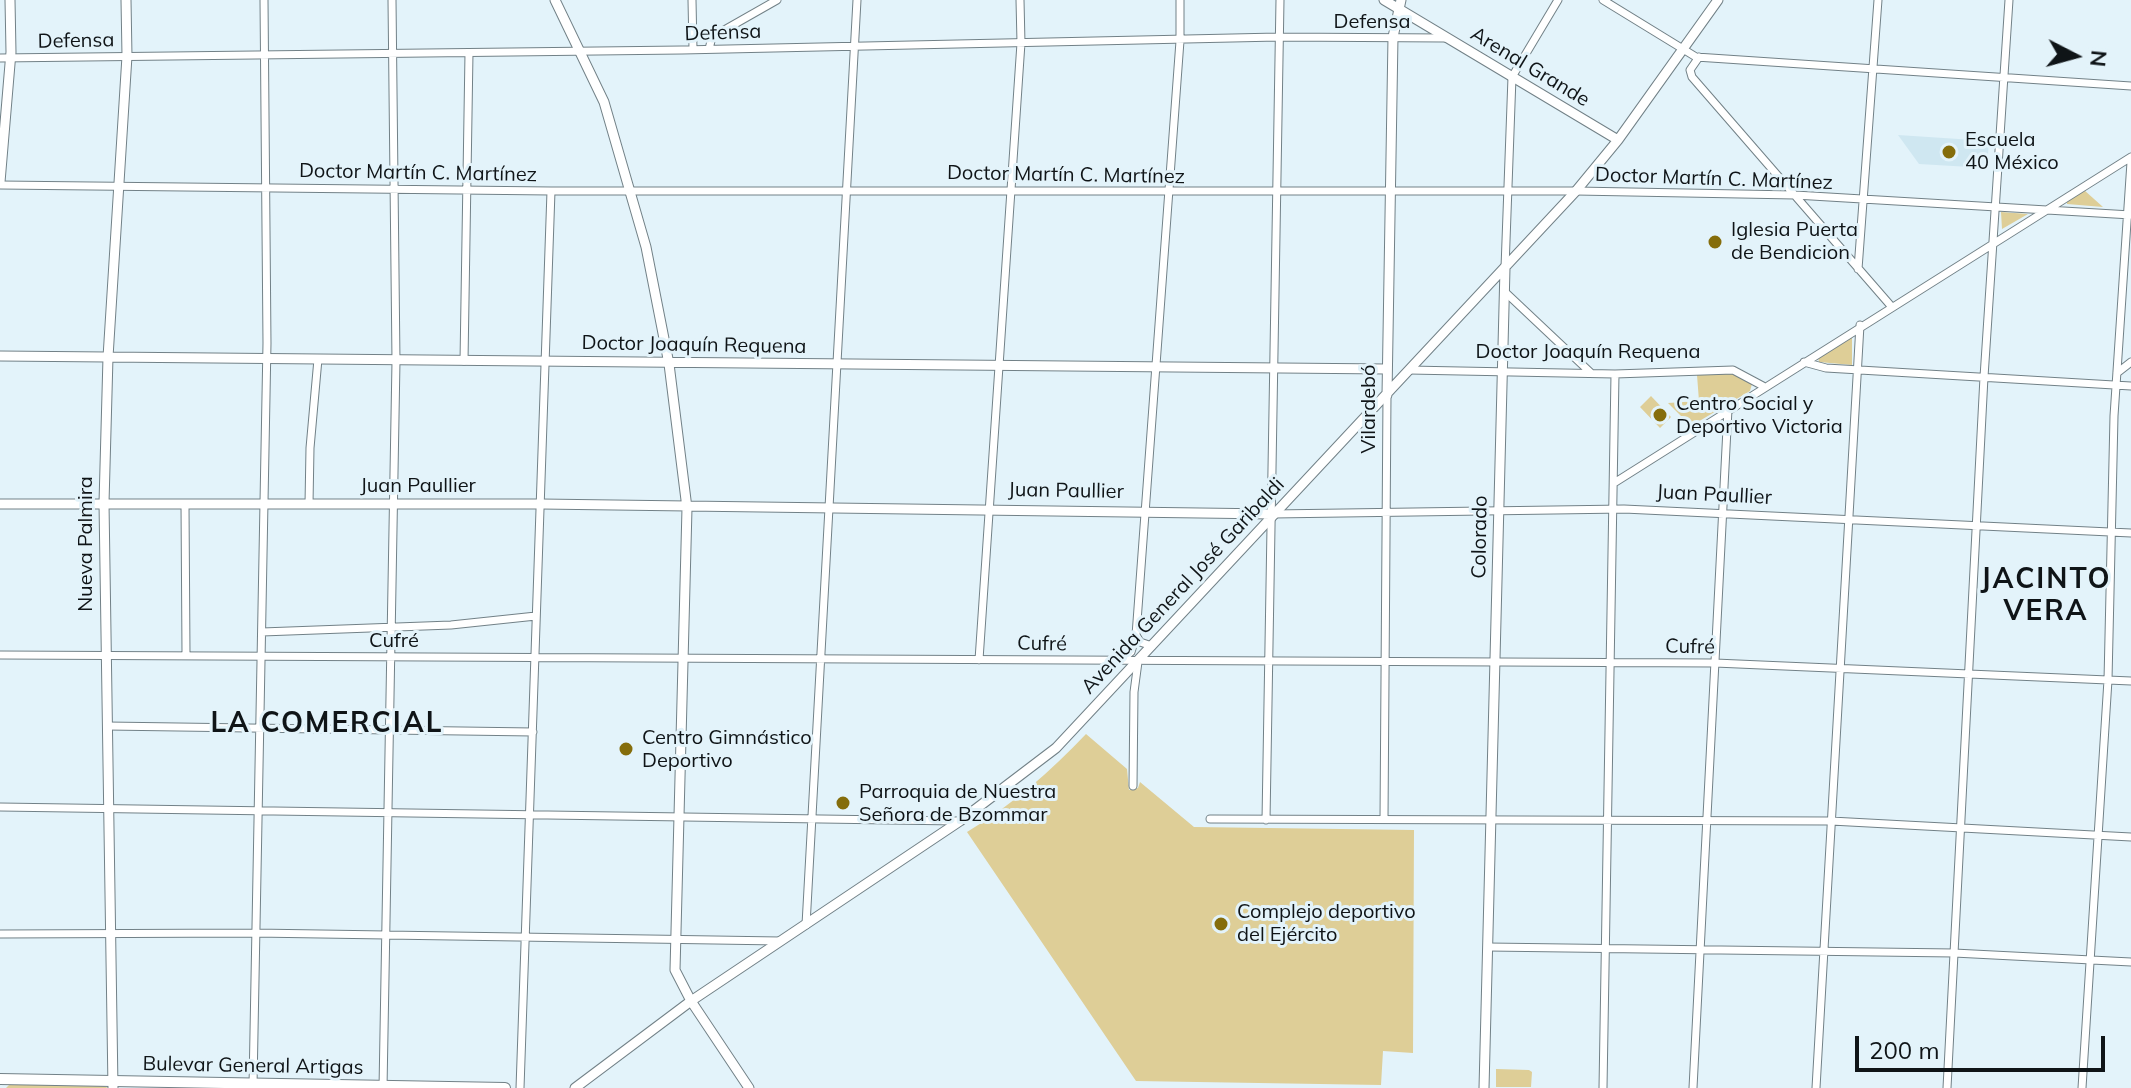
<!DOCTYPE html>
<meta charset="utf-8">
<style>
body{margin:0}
#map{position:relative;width:2131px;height:1088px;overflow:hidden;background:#e3f3fa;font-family:Mulish,sans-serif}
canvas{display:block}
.north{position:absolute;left:2035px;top:16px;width:80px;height:80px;-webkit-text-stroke:6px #e3f3fa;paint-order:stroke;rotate:96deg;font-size:22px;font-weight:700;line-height:32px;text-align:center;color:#0f1417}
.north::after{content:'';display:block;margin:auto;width:28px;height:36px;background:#0f1417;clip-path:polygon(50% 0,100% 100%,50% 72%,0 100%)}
.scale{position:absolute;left:1855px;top:1036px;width:250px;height:36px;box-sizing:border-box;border:4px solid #0f1417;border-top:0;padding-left:10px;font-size:24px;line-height:28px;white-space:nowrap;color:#0f1417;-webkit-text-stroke:6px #e3f3fa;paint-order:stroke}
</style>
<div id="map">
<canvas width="2131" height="1088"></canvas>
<div class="north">N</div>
<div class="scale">200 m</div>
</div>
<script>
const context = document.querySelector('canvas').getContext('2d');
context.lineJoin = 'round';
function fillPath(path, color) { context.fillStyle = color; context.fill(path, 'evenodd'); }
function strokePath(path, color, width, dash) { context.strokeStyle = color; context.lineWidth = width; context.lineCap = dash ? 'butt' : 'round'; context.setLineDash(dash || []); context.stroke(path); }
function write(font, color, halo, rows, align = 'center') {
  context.font = font + ' Mulish,sans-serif'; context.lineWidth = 6; context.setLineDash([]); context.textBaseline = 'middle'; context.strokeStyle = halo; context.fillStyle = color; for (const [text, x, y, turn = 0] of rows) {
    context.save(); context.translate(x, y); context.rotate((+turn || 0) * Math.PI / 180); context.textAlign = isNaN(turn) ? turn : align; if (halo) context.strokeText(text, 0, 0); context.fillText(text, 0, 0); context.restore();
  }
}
const built = new Path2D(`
 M 1898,135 L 1989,141 L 1987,168 L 1919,164 Z`);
const green = new Path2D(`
 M 2084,190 L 2103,207 L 2067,204 L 2067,201 Z
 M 2001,212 L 2028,214 L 2002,229 Z
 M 1852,336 L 1852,365 L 1819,362 L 1818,357 Z
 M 1730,373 L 1752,384 L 1750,391 L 1691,426 L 1668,403 L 1699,401 L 1697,375 Z
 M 1651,396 L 1671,417 L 1660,428 L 1640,407 Z
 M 1086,734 L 1127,769 L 1129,790 L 1138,788 L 1140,782 L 1194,827 L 1414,830 L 1413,1053 L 1383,1051 L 1381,1085 L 1136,1081 L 967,832 C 1011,806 1051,771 1086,734 Z
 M 1496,1069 L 1529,1070 L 1532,1072 L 1531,1087 L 1496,1087 Z
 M 10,1084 L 104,1086 L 108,1088 L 6,1088 Z`);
const minor = new Path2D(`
 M 692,0 L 693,49
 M 1603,0 L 1696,57 L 2131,86
 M 709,49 L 712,37 L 777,0
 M 1699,57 L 1690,70 L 1692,77 L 1891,306
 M 0,58 L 682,50 L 1278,37 L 1445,38
 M 0,185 L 551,191 L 1576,191 L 1795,195 L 2131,215
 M 1505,268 L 1512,77 L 1558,0
 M 1858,269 L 1878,0
 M 1504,291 L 1591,373
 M 464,361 L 469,53
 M 1804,362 L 1826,368 L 2131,386
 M 1409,370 L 1615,374 L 1733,370 L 1763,386
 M 2117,373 L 2131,362
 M 1614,483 L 2131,157
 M 185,504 L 186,654
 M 309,504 L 310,448 L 318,359
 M 1273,514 L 1624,509 L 2131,533
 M 262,632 L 451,625 L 536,616
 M 1152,646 L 1140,642 L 1136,635 L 1180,41 L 1180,0
 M 0,655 L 1715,663 L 2131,681
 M 979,660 L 1021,43 L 1020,0
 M 1122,660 L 1131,652 L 1136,635
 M 107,726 L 533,732
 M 1133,786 L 1134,692 L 1138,662
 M 0,807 L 958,821
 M 1210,819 L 1831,821 L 2131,837
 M 1384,819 L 1387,395
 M 1266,820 L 1280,0
 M 806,925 L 857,0
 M 0,934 L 255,933 L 780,941
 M 1488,947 L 1954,953 L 2131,962
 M 253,1085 L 267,343 L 264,0
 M 383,1088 L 396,361 L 392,0
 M 520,1088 L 551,191
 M 1603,1088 L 1615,374
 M 1693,1088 L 1728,409
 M 1816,1088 L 1860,325
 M 1947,1088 L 1984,377 L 2009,0
 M 2082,1088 L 2108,680 L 2114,416 L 2131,162`);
const tertiary = new Path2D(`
 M 555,0 L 604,102 L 646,247 L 669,364 L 687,508 L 675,970 L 691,1001 L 749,1088
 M 1384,0 L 1618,140
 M 0,182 L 11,52 L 10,0
 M 0,356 L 1387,369
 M 1387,395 L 1393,37 L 1401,0
 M 0,504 L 541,504 L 1273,514
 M 113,1088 L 104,503 L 108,357 L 127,56 L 126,0
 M 575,1088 L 691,1001 L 960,821 L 1056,748 L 1576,191 L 1618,140 L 1718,0
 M 1484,1088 L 1505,268`);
const secondary = new Path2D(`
 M 0,1079 L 505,1088`);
const markers = [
 [1949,152,8,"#856d0b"],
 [1715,242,8,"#856d0b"],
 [1660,415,8,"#856d0b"],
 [626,749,8,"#856d0b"],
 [843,803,8,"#856d0b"],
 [1221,924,8,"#856d0b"]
];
const streetNames = [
 ["Defensa",1372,22],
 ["Defensa",723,33,-2],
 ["Defensa",76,41,-1],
 ["Arenal Grande",1530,67,31],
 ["Doctor Martín C. Martínez",418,173,1],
 ["Doctor Martín C. Martínez",1066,175,1],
 ["Doctor Martín C. Martínez",1714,179,2],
 ["Doctor Joaquín Requena",694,345,1],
 ["Doctor Joaquín Requena",1588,352],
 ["Vilardebó",1369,409,-90],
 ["Juan Paullier",418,486],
 ["Juan Paullier",1066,491,1],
 ["Juan Paullier",1714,495,3],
 ["Colorado",1480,537,-89],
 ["Nueva Palmira",86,544,-90],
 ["Avenida General José Garibaldi",1183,586,-47],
 ["Cufré",394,641],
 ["Cufré",1042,644,1],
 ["Cufré",1690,647,1],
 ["Bulevar General Artigas",253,1066,1]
];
const poiNames = [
 ["Escuela",1965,140],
 ["40 México",1965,163],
 ["Iglesia Puerta",1731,230],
 ["de Bendicion",1731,253],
 ["Centro Social y",1676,404],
 ["Deportivo Victoria",1676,427],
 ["Centro Gimnástico",642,738],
 ["Deportivo",642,761],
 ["Parroquia de Nuestra",859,792],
 ["Señora de Bzommar",859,815],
 ["Complejo deportivo",1237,912],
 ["del Ejército",1237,935]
];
const districtNames = [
 ["JACINTO",2046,580],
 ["VERA",2046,612],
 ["LA COMERCIAL",327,724]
];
fillPath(built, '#cfe7f1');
fillPath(green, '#dece97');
strokePath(minor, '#728187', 9);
strokePath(tertiary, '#728187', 11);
strokePath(secondary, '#728187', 12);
strokePath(minor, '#fff', 7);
strokePath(tertiary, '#fff', 9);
strokePath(secondary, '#fff', 10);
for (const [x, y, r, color] of markers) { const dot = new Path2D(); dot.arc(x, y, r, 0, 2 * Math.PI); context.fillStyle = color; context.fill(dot); strokePath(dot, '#e3f3fa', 3); }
write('20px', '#0f1417', '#e3f3fa', streetNames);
write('20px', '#0f1417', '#e3f3fa', poiNames, 'left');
context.letterSpacing = '2px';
write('bold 28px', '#0f1417', '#e3f3fa', districtNames);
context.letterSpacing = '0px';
</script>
